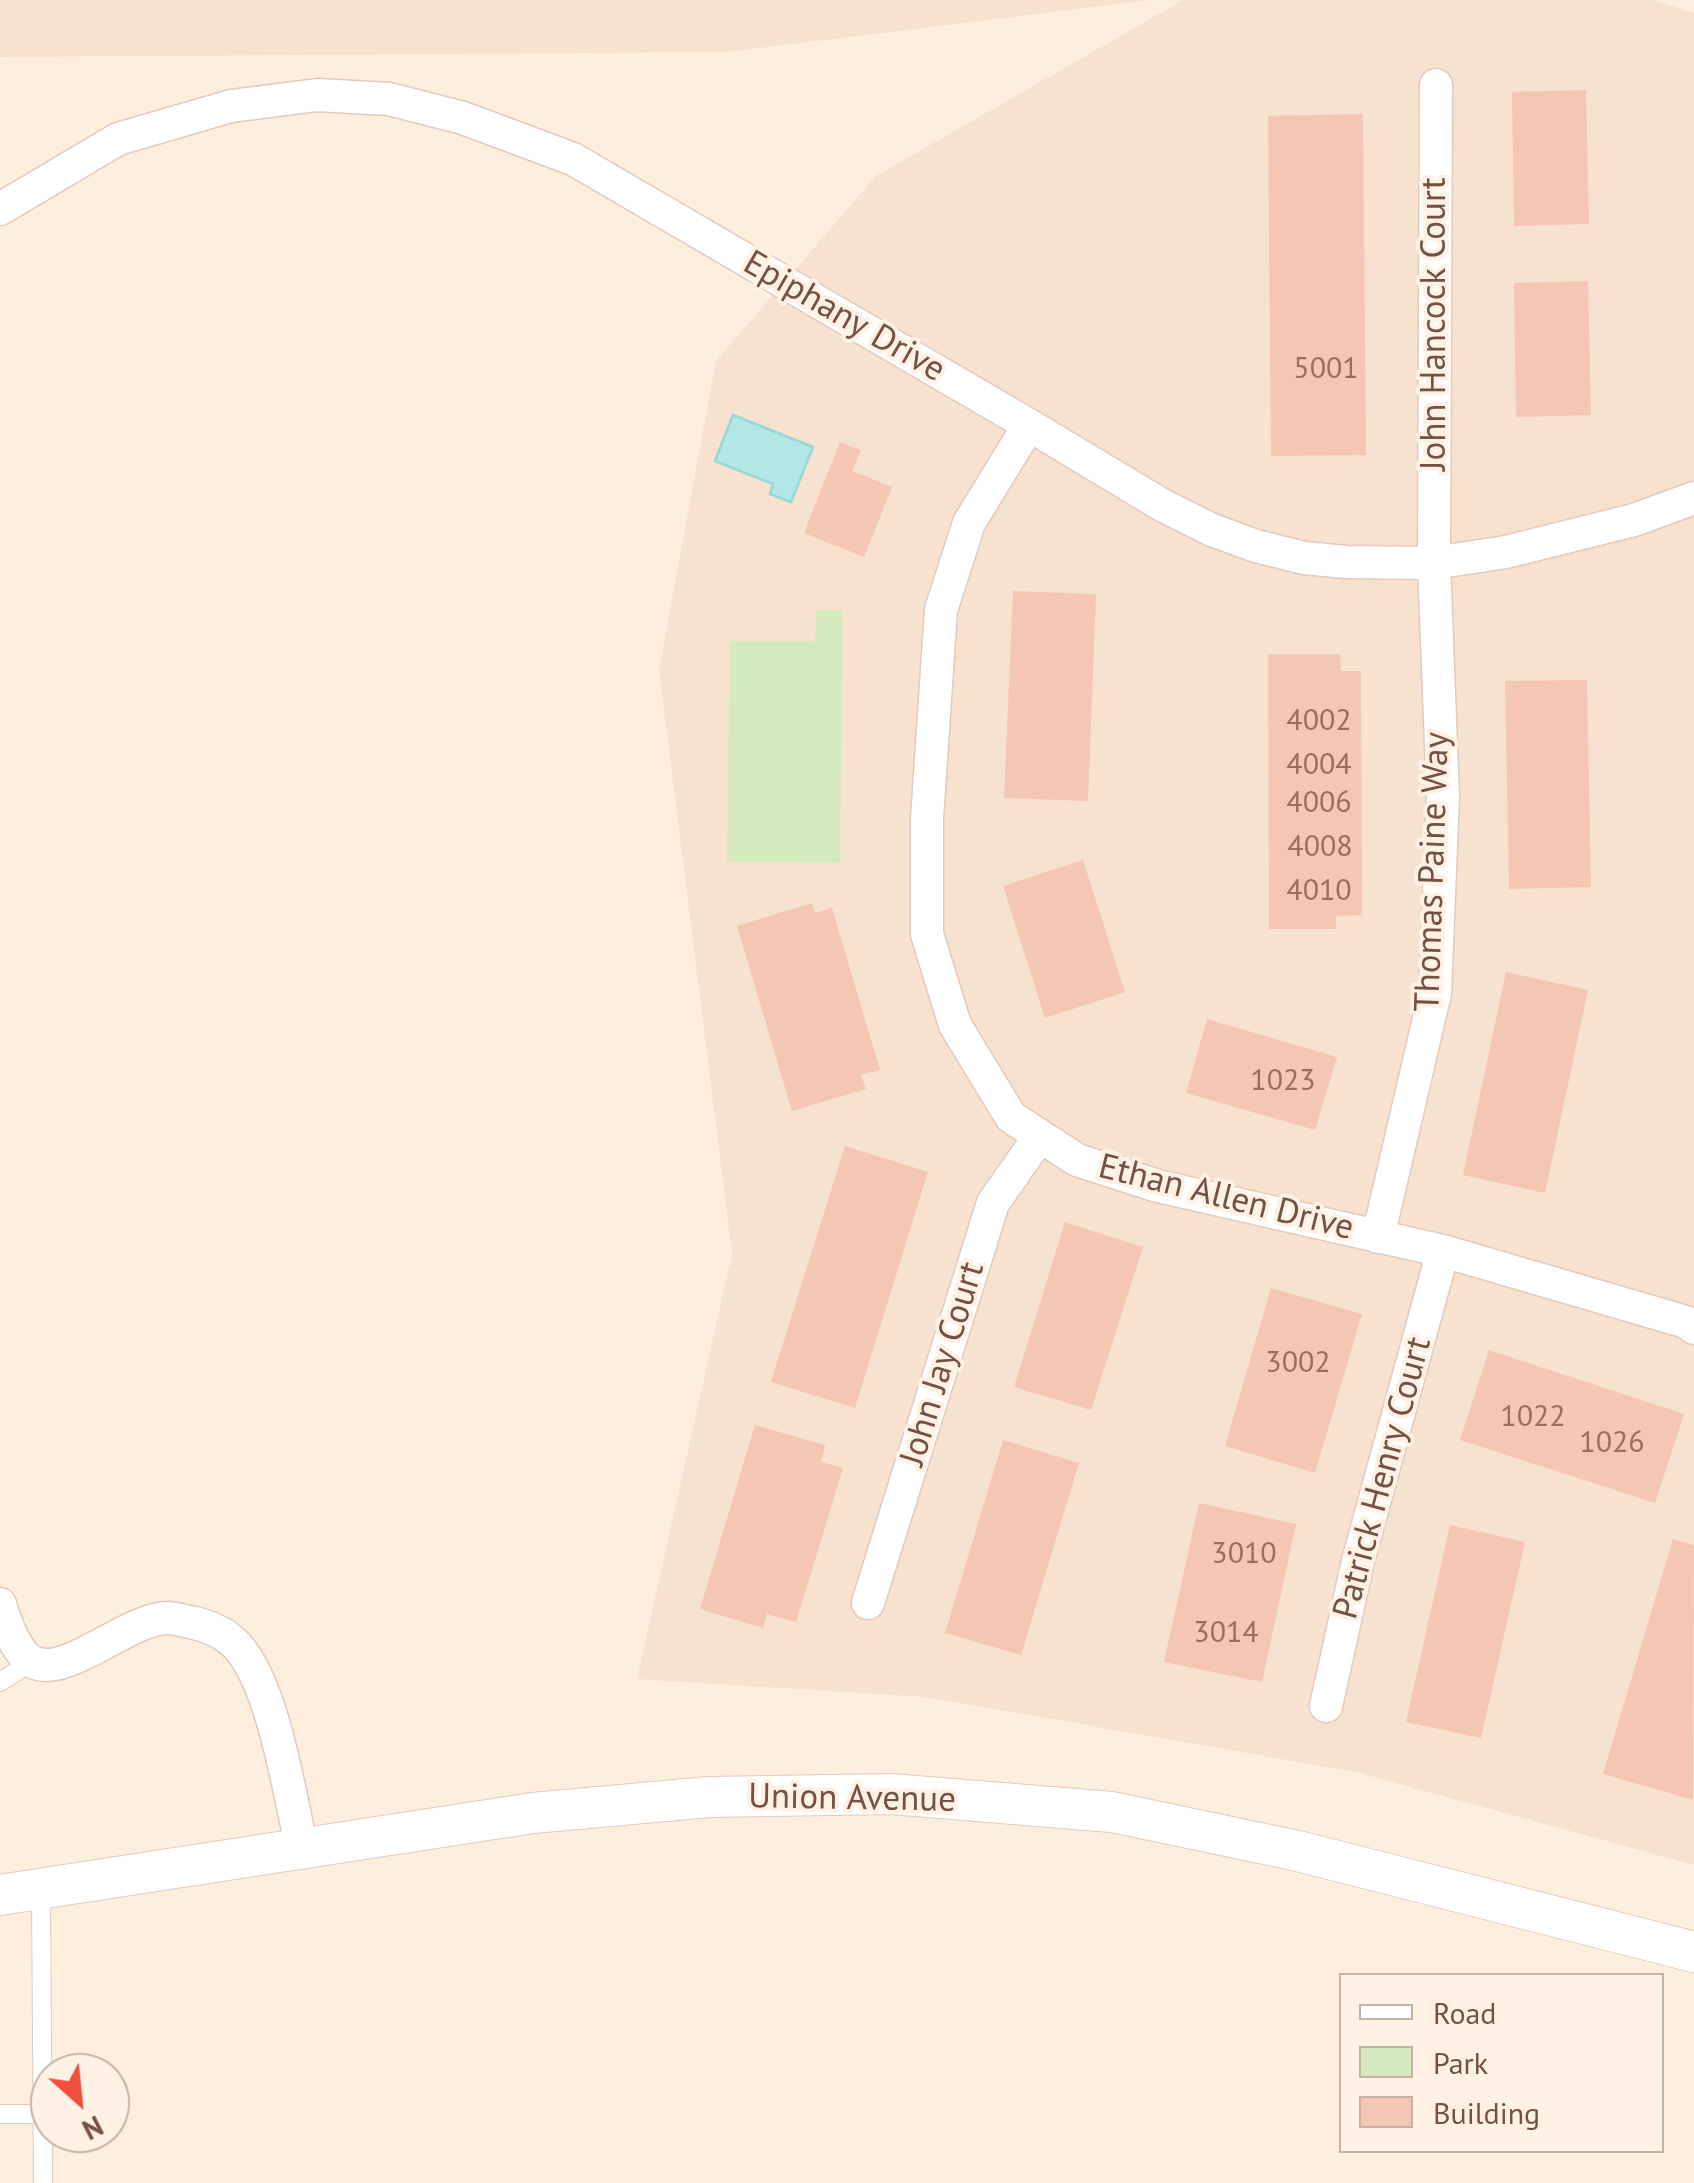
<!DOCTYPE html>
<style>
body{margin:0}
#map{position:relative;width:1694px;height:2183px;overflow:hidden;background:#fdeede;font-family:"PT Sans",sans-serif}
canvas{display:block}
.legend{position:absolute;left:1339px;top:1973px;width:325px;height:180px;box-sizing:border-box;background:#fff2e5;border:2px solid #c7b1a5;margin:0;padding:12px 18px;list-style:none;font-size:30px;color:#745045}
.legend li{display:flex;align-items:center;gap:20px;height:50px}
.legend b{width:50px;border:2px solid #c7b1a5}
.north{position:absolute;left:30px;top:2053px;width:100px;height:100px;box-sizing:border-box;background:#fff2e5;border:2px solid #c7b1a5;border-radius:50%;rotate:153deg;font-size:28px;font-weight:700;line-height:40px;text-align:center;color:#745045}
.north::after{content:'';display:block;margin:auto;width:35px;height:45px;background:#ef4f3c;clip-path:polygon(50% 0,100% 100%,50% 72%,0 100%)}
</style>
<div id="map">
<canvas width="1694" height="2183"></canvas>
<ul class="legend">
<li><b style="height:12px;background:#fff"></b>Road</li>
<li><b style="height:28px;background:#d5ebbd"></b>Park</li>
<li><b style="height:28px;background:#f4c6b4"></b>Building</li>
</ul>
<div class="north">N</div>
</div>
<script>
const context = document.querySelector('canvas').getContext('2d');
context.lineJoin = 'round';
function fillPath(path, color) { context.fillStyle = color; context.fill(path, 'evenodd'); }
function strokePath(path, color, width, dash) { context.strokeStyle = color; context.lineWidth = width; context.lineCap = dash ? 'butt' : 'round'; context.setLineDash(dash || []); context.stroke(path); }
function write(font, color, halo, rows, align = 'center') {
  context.font = font + ' "PT Sans",sans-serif'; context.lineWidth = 8; context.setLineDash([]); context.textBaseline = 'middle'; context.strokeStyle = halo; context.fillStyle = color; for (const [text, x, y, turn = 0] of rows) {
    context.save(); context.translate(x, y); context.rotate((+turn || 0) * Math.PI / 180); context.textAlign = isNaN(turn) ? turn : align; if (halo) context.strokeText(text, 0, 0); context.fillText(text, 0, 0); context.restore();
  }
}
const residential = new Path2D(`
 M 0,0 L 1151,0 L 726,52 L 0,57 Z
 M 1183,0 L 1653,0 L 1694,13 L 1694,1865 L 1356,1772 L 926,1697 L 637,1679 L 732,1254 L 659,670 L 716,361 L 876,176 Z`);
const green = new Path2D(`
 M 816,610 L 843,610 L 840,863 L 727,862 L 730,641 L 815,641 Z`);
const water = new Path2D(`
 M 733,415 L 813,447 L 791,502 L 770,494 L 773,484 L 715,461 Z`);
const building = new Path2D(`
 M 1586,90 L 1589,224 L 1514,226 L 1512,92 Z
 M 1363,114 L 1366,455 L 1271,456 L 1268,116 Z
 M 1588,281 L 1591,415 L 1516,417 L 1514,283 Z
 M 840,442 L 861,450 L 852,471 L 892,487 L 864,557 L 804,533 Z
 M 1013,591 L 1096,594 L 1088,801 L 1004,798 Z
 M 1268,654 L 1340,654 L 1341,671 L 1361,671 L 1362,915 L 1336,916 L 1336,929 L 1269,929 Z
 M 1587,680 L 1591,887 L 1509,889 L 1505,681 Z
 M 1083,860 L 1125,992 L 1045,1018 L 1003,886 Z
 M 812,903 L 815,913 L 832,908 L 880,1070 L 861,1075 L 866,1089 L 792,1111 L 737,926 Z
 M 1506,972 L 1588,990 L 1545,1193 L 1463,1175 Z
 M 1207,1019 L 1337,1057 L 1315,1130 L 1186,1093 Z
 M 845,1146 L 928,1172 L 855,1408 L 771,1382 Z
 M 1065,1222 L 1143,1247 L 1091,1410 L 1014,1387 Z
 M 1271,1288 L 1362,1314 L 1315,1473 L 1225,1446 Z
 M 1489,1350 L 1684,1414 L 1655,1503 L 1460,1440 Z
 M 755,1425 L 825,1445 L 821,1462 L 843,1468 L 796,1622 L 767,1614 L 763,1628 L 700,1609 Z
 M 1003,1440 L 1079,1463 L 1021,1655 L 945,1633 Z
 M 1199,1503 L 1296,1524 L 1262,1682 L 1164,1662 Z
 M 1450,1525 L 1525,1542 L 1481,1738 L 1406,1722 Z
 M 1673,1539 L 1694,1545 L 1693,1800 L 1603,1774 Z`);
const service = new Path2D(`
 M 0,1682 L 31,1662
 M 41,1889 L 43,2183
 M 0,2114 L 42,2114`);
const minor = new Path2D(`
 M 0,209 L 118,139 L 231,106 L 317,95 L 389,99 L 463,118 L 573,159 L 1029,425 L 1162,505 L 1212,530 L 1256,546 L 1304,558 L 1346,562 L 1434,563 L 1506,552 L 1634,520 L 1694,498
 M 1029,425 L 969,523 L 941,610 L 927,819 L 927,934 L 955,1025 L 1011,1117 L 1077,1160 L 1158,1186 L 1443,1251 L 1686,1322 L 1694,1328
 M 1378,1237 L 1435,993 L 1443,797 L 1434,563 L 1436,85
 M 868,1603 L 993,1203 L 1040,1136
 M 0,1604 C 5,1621 16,1654 33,1662 C 66,1679 128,1618 168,1618 C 175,1618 183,1621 190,1622 C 204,1625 221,1631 232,1641 C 272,1674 290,1797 302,1849
 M 1326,1706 L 1358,1561 L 1443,1251`);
const tertiary = new Path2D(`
 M 0,1895 L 533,1813 L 709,1797 L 891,1794 L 1112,1812 L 1298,1851 L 1694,1952`);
const numberNames = [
 ["5001",1326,369],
 ["4002",1319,721],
 ["4004",1319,765],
 ["4006",1319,803],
 ["4008",1320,847],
 ["4010",1319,891],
 ["1023",1283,1081],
 ["3002",1298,1363],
 ["1022",1533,1417],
 ["1026",1612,1443],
 ["3010",1244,1554],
 ["3014",1226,1633]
];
const streetNames = [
 ["Epiphany Drive",844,317,30],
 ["John Hancock Court",1435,324,-90],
 ["Thomas Paine Way",1433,872,-88],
 ["Ethan Allen Drive",1226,1198,14],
 ["John Jay Court",943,1364,-73],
 ["Patrick Henry Court",1383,1478,-75],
 ["Union Avenue",852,1799,1]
];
fillPath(residential, '#f7e1cf');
fillPath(green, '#d5ebbd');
fillPath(water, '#b2e6e7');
strokePath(water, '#98d7d9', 2.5);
fillPath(building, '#f4c6b4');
strokePath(service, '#e3cabd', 20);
strokePath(minor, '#e3cabd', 35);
strokePath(tertiary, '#e3cabd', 42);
strokePath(service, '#fff', 18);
strokePath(minor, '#fff', 32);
strokePath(tertiary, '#fff', 40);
write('30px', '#946e61', null, numberNames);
write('35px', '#745045', '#fff2e5', streetNames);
</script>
